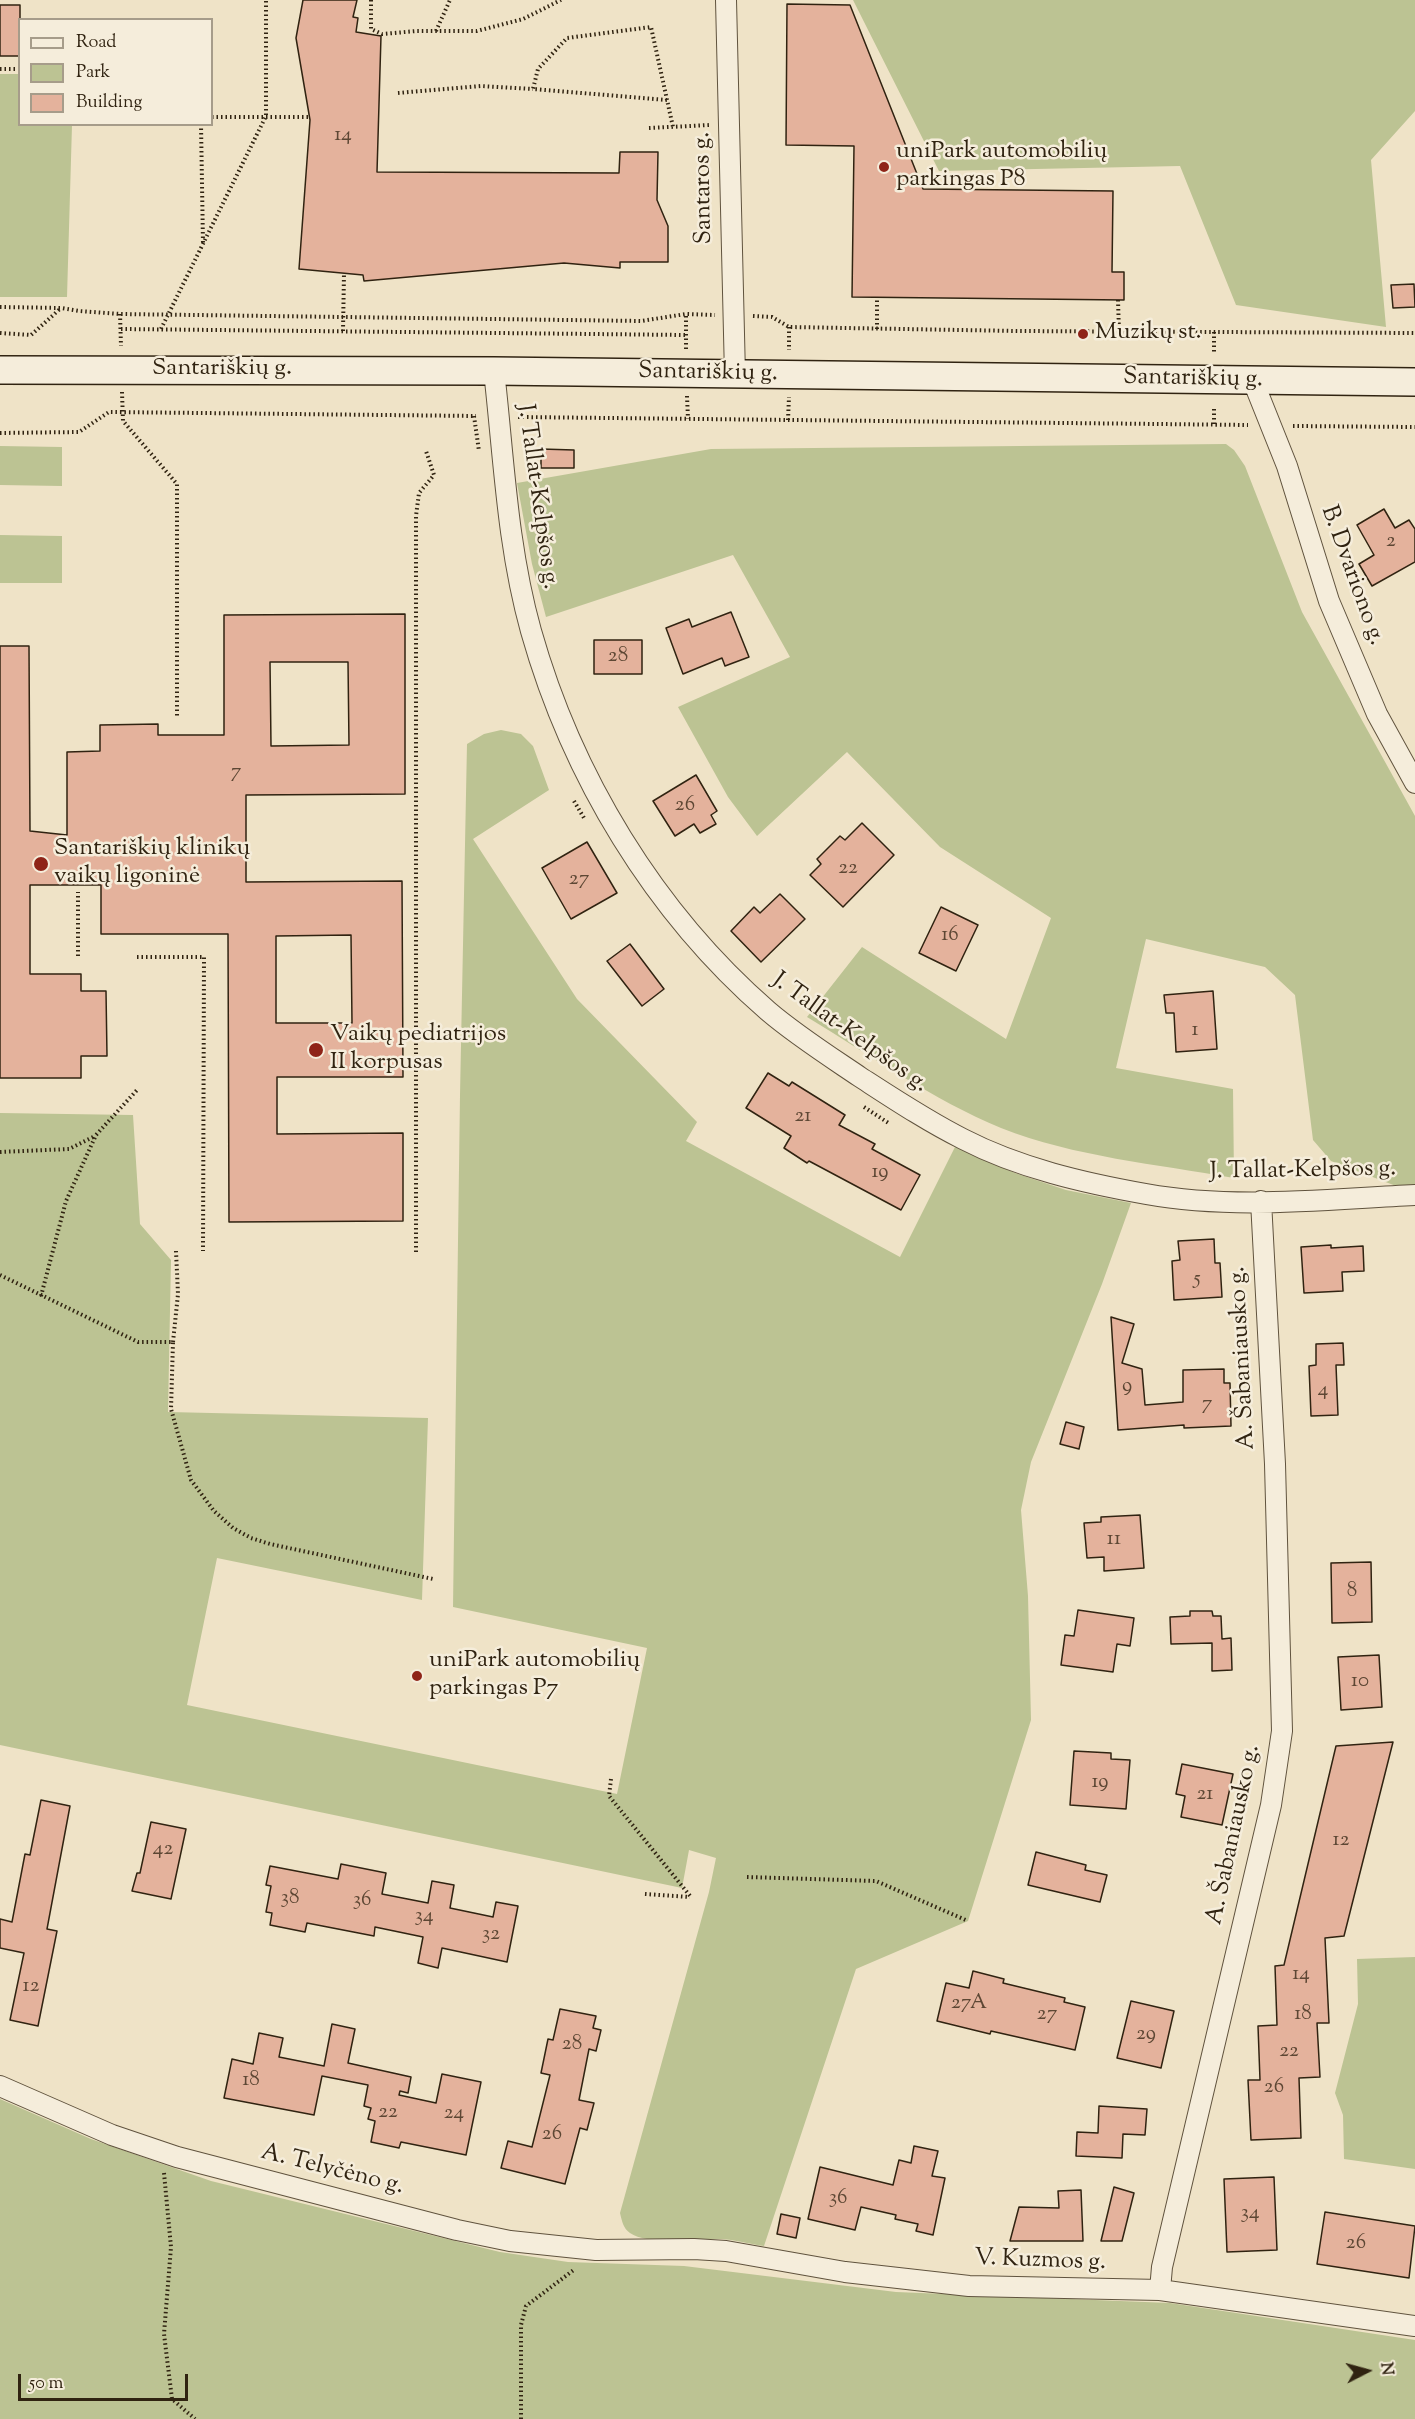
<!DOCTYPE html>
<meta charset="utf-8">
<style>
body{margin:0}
#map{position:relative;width:1415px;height:2419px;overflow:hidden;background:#efe3c7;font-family:"Sorts Mill Goudy",serif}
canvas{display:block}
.legend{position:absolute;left:18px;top:18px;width:195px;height:108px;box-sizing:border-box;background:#f5eddb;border:2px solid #a69c8a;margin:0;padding:8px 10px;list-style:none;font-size:18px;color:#302311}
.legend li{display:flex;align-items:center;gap:12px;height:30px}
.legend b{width:30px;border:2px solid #a69c8a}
.north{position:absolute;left:1337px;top:2341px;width:60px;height:60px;-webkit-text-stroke:4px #f5eddb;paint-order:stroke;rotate:84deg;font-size:16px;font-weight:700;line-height:24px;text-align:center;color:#302311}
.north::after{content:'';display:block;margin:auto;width:21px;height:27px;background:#302311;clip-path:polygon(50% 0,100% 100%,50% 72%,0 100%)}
.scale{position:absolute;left:18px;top:2374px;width:170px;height:27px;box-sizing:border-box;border:3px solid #302311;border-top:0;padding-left:8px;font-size:18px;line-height:21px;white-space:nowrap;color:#302311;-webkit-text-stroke:4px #f5eddb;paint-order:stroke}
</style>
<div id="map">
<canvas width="1415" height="2419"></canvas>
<ul class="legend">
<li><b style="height:8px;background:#f5eddb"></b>Road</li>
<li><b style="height:16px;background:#bcc393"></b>Park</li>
<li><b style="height:16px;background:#e4b29c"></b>Building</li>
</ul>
<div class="north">N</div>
<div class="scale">50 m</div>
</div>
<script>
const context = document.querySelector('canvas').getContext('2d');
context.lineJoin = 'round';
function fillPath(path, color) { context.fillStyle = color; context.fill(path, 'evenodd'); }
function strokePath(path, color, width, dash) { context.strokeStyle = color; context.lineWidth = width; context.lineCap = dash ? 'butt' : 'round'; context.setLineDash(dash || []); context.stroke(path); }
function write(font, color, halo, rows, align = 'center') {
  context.font = font + ' "Sorts Mill Goudy",serif'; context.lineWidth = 5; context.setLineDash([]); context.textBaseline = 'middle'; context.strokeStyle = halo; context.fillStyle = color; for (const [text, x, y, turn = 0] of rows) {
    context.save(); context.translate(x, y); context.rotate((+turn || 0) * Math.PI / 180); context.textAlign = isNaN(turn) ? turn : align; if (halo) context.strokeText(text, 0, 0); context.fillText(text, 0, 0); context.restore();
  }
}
const green = new Path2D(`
 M 853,0 L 1415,0 L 1415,111 L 1371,160 L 1386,327 L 1236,305 L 1180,166 L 939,171 Z
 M 0,74 L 19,74 L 20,124 L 72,125 L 67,297 L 0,297 Z
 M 1226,444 L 1234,450 L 1245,466 L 1302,612 L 1415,816 L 1415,1185 L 1396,1186 L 1331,1161 L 1313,1140 L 1295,995 L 1265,967 L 1146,939 L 1116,1068 L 1233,1089 L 1234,1178 C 1156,1164 1075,1157 1001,1128 C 933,1100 870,1055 807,1017 L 862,947 L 1006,1039 L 1051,918 L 940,847 L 847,752 L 757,836 L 728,797 L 678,707 L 790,657 L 733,555 L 546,617 L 532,564 L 517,483 L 711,449 Z
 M 0,446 L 62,447 L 62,486 L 0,485 Z
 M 0,535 L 62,536 L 62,583 L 0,583 Z
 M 501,730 L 521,734 L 533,746 L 549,790 L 473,839 L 577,999 L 697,1122 L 686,1141 L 900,1257 L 955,1147 L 1015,1173 L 1066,1190 L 1131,1203 L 1102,1284 L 1031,1462 L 1021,1510 L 1028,1596 L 1031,1720 L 968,1921 L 856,1969 L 764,2246 C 749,2244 733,2239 718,2239 C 695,2238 649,2246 630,2233 C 623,2228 622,2221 620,2213 L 709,1892 L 716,1858 L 689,1850 L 682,1888 L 0,1745 L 0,1113 L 133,1115 L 140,1224 L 171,1260 L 168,1412 L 428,1418 L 422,1600 L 217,1558 L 187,1705 L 617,1794 L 647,1648 L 453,1607 L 460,1095 L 467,744 L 484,734 Z
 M 1415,1957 L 1415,2169 L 1344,2159 L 1343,2115 L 1335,2093 L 1358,2004 L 1357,1959 Z
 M 0,2099 L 91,2139 L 211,2181 L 500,2252 L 568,2262 L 684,2266 L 896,2292 L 1170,2303 L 1415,2340 L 1415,2419 L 0,2419 Z`);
const building = new Path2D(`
 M 303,0 L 357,0 L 353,17 L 358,18 L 356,32 L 381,36 L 377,172 L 619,173 L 620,152 L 658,152 L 657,200 L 668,226 L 668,262 L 620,262 L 620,268 L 564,263 L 364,281 L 363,275 L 299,269 L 310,120 L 296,38 Z
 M 787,4 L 850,5 L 923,189 L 1113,191 L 1112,272 L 1124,272 L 1124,300 L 852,297 L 854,146 L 786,145 Z
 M 0,5 L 20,5 L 20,56 L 0,56 Z
 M 1414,284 L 1415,307 L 1393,308 L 1391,285 Z
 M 541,449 L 574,450 L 574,468 L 541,468 Z
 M 1384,509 L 1395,528 L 1409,520 L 1415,529 L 1415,562 L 1372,586 L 1359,564 L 1374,555 L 1357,525 Z
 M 731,612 L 749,657 L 725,666 L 722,658 L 683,674 L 666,628 L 689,619 L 692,627 Z
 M 405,614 L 405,794 L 246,795 L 246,882 L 402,881 L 403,1077 L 277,1077 L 277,1134 L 403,1133 L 403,1221 L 229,1222 L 228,934 L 101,934 L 101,885 L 30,885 L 30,974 L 81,974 L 81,991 L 106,991 L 107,1056 L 81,1056 L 81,1078 L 0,1078 L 0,646 L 29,646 L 30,831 L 67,835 L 67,752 L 100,751 L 100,725 L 158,724 L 158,735 L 224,735 L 224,615 ZM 270,662 L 348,662 L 349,745 L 271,746 ZM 351,935 L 352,1023 L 276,1023 L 276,936 Z
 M 594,640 L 642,640 L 642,674 L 594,674 Z
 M 696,775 L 717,811 L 711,815 L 716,824 L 700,833 L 694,824 L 675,836 L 653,801 Z
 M 862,823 L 894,855 L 843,907 L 810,875 L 821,864 L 817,859 L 840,836 L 845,840 Z
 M 587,842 L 617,893 L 571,919 L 542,868 Z
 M 780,894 L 805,919 L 761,962 L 731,931 L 754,907 L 760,913 Z
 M 941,907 L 978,925 L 956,971 L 919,953 Z
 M 630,944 L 664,989 L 642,1006 L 607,961 Z
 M 1213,991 L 1217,1049 L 1176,1052 L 1174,1013 L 1166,1013 L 1164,995 Z
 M 768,1073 L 789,1086 L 792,1082 L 845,1115 L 839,1125 L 875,1144 L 872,1149 L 920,1175 L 901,1210 L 809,1161 L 807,1163 L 784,1148 L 791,1136 L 746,1108 Z
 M 1214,1239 L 1215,1263 L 1220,1263 L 1222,1297 L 1174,1300 L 1172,1261 L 1180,1260 L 1178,1241 Z
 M 1331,1245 L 1331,1248 L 1363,1246 L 1364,1271 L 1342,1272 L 1343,1291 L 1304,1293 L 1301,1247 Z
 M 1111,1317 L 1134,1324 L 1122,1363 L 1142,1369 L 1145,1405 L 1183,1402 L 1183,1370 L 1224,1369 L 1224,1383 L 1230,1383 L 1231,1426 L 1184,1428 L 1184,1425 L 1118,1430 Z
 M 1343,1343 L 1344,1365 L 1336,1365 L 1338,1415 L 1311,1416 L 1309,1366 L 1316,1365 L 1316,1344 Z
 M 1066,1422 L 1084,1427 L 1079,1449 L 1060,1444 Z
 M 1140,1515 L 1144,1568 L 1104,1571 L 1104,1557 L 1087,1558 L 1084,1523 L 1101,1522 L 1101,1517 Z
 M 1371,1562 L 1372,1622 L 1332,1623 L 1331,1563 Z
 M 1078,1610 L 1134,1618 L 1130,1646 L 1117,1644 L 1113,1672 L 1061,1665 L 1065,1635 L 1074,1636 Z
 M 1190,1611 L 1212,1611 L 1213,1616 L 1221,1616 L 1222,1639 L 1231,1638 L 1232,1670 L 1212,1671 L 1212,1643 L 1171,1644 L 1170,1617 L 1190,1616 Z
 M 1379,1655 L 1382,1707 L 1341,1710 L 1338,1657 Z
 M 1393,1742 L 1344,1936 L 1325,1938 L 1329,2023 L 1317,2023 L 1320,2077 L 1299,2078 L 1301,2138 L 1251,2140 L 1248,2080 L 1260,2080 L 1258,2026 L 1277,2025 L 1275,1966 L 1284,1965 L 1336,1746 Z
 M 1074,1751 L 1111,1753 L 1111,1759 L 1130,1760 L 1126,1809 L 1070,1805 Z
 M 1182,1764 L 1233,1774 L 1222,1825 L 1181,1817 L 1185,1796 L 1176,1794 Z
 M 41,1800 L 70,1806 L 47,1929 L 57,1931 L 38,2026 L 10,2020 L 24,1953 L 0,1948 L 0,1919 L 12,1922 L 25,1854 L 30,1855 Z
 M 151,1822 L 186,1829 L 171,1899 L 132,1891 L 137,1873 L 140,1873 Z
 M 1036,1852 L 1086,1865 L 1085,1870 L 1107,1875 L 1100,1902 L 1028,1885 Z
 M 341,1864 L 386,1873 L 382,1894 L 428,1903 L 432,1881 L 454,1885 L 450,1908 L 493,1917 L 496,1902 L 518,1906 L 507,1962 L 442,1948 L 438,1968 L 418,1963 L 423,1937 L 375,1927 L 374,1936 L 307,1923 L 305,1932 L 270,1925 L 272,1913 L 266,1912 L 271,1886 L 266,1885 L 270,1866 L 338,1879 Z
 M 973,1971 L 1004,1979 L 1003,1983 L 1065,1998 L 1064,2002 L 1085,2007 L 1075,2050 L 991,2031 L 990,2034 L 937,2021 L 946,1983 L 969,1988 Z
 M 1131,2001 L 1174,2011 L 1161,2068 L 1117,2058 Z
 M 560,2009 L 596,2016 L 593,2028 L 601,2030 L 596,2051 L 589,2049 L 579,2100 L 594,2103 L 587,2130 L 580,2128 L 565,2184 L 501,2168 L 508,2141 L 532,2147 L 550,2075 L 541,2073 L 548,2039 L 553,2040 Z
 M 332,2024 L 355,2029 L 348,2063 L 411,2077 L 408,2093 L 400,2091 L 399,2095 L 436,2103 L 442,2074 L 481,2082 L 466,2155 L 401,2142 L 399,2148 L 371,2142 L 375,2121 L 368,2119 L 371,2108 L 364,2106 L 368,2085 L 322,2076 L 314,2115 L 224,2098 L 232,2059 L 253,2064 L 259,2033 L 283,2038 L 279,2057 L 324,2066 Z
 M 1099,2106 L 1147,2109 L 1145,2135 L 1123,2134 L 1122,2158 L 1076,2156 L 1077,2132 L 1098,2133 Z
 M 914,2146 L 938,2151 L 932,2176 L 945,2178 L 933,2235 L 916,2231 L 918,2224 L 895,2219 L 896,2215 L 861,2207 L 855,2230 L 808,2219 L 820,2167 L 893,2185 L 899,2160 L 911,2163 Z
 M 1274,2177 L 1277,2250 L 1227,2252 L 1224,2179 Z
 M 1114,2187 L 1134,2193 L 1122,2241 L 1101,2241 Z
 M 1081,2190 L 1083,2241 L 1010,2241 L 1019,2207 L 1059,2208 L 1058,2191 Z
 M 1325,2212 L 1415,2226 L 1409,2278 L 1317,2264 Z
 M 781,2214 L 800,2218 L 796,2238 L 777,2234 Z`);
const path = new Path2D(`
 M 371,0 L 371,29 L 382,34 L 417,31 L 477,31 L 523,19 L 561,0
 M 436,31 L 450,0
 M 0,69 L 20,69
 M 398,93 L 481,86 L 533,89
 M 667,100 L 533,89 L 538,69 L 567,38 L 651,27 L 673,127
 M 212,117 L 309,117
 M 201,124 L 203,244
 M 649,128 L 710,125
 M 1118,300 L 1119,332
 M 0,307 L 61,308 L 79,311 L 120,314 L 641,321 L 686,314 L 715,315
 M 120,314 L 121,346
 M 753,316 L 772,317 L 789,327 L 1017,331 L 1415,333
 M 789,327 L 789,350
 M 121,329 L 686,335
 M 161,329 L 266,116 L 266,0
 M 877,329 L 877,297
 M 343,331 L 344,273
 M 1214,332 L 1214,354
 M 0,333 L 31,335 L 61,308
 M 686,349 L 686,314
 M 122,392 L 123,421 L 177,484 L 177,718
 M 687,396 L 688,419
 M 1214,409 L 1214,425
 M 474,416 L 479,451
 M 518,417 L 1248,425
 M 788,420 L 789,397
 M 1293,426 L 1415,427
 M 0,433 L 79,432 L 109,412 L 476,416
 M 574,801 L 584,818
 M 78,956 L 78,892
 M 137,957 L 204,957 L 203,1251
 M 864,1107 L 890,1124
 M 0,1152 L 69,1149 L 95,1136
 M 416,1252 L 416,516 L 419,493 L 434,475 L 426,451
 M 0,1275 L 138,1342 L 173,1342 L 171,1409 L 191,1480 L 214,1511 L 233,1528 L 251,1538 L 270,1544 L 433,1579
 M 41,1296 L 66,1201 L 96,1135 L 137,1090
 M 173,1342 L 178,1294 L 176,1251
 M 611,1779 L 609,1796 L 691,1897
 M 747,1877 L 876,1881 L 968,1921
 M 645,1894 L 690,1897
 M 164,2173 L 171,2247 L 164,2334 L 172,2399 L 195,2419
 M 521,2419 L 521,2325 L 526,2306 L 575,2269`);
const street = new Path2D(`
 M 726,0 L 735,375
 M 494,371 C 504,459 507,545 531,631 C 572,776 654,912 768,1011 C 796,1035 829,1056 860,1077 C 894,1099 927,1121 963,1139 C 1019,1168 1084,1183 1146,1194 C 1234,1210 1327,1199 1415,1195
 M 1253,381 L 1287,466 L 1329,601 L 1377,714 L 1415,783
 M 0,2086 L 112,2135 L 177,2157 L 457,2230 L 510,2241 L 596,2250 L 694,2249 L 726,2251 L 845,2272 L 969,2286 L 1160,2290 L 1415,2326
 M 1160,2290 L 1162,2267 L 1271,1805 L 1282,1731 L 1275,1464 L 1261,1201`);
const secondary = new Path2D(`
 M 0,370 L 494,371 L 1415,382`);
const markers = [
 [884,167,6,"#8f2418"],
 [1083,334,6,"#8f2418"],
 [41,864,8,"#8f2418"],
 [316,1050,8,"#8f2418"],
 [417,1676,6,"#8f2418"]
];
const numberNames = [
 ["14",343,136],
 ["2",1391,542],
 ["28",618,657],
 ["7",236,773],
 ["26",685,806],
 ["22",848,869],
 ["27",579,880],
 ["16",950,936],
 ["1",1195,1031],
 ["21",803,1117],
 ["19",880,1173],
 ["5",1197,1280],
 ["9",1127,1387],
 ["4",1323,1391],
 ["7",1207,1405],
 ["11",1114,1540],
 ["8",1352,1592],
 ["10",1360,1682],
 ["19",1100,1783],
 ["21",1205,1795],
 ["12",1341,1841],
 ["42",163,1850],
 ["38",290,1899],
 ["36",362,1901],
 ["34",424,1917],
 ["32",491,1935],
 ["14",1301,1975],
 ["12",31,1987],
 ["27A",969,2004],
 ["27",1047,2015],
 ["18",1303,2015],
 ["29",1146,2035],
 ["28",572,2045],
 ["22",1289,2052],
 ["18",251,2081],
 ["26",1274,2088],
 ["22",388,2113],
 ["24",454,2114],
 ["26",552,2135],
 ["36",838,2199],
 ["34",1250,2214],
 ["26",1356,2244]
];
const poiNames = [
 ["uniPark automobilių",896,153],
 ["parkingas P8",896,181],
 ["Muzikų st.",1095,334],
 ["Santariškių klinikų",54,850],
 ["vaikų ligoninė",54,878],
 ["Vaikų pediatrijos",330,1036],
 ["II korpusas",330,1064],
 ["uniPark automobilių",429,1662],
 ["parkingas P7",429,1690]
];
const streetNames = [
 ["Santaros g.",705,188,-91],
 ["Santariškių g.",222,370],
 ["Santariškių g.",708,374,1],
 ["Santariškių g.",1193,380,1],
 ["J. Tallat-Kelpšos g.",536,497,82],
 ["B. Dvariono g.",1351,576,70],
 ["J. Tallat-Kelpšos g.",849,1034,36],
 ["J. Tallat-Kelpšos g.",1303,1172,-1],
 ["A. Šabaniausko g.",1244,1358,-93],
 ["A. Šabaniausko g.",1235,1835,-78],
 ["A. Telyčėno g.",332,2171,14],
 ["V. Kuzmos g.",1040,2262,2]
];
fillPath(green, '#bcc393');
fillPath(building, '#e4b29c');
strokePath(building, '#302311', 1.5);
strokePath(street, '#60533e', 22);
strokePath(secondary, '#302311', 30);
strokePath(path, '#302311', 4, [1.5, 3]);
strokePath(street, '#f5eddb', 20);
strokePath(secondary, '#f5eddb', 27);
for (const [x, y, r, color] of markers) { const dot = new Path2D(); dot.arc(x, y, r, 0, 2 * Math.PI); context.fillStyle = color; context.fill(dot); strokePath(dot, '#f5eddb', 2); }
write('21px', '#5d4734', null, numberNames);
write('24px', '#302311', '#f5eddb', poiNames, 'left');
write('24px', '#302311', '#f5eddb', streetNames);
</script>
